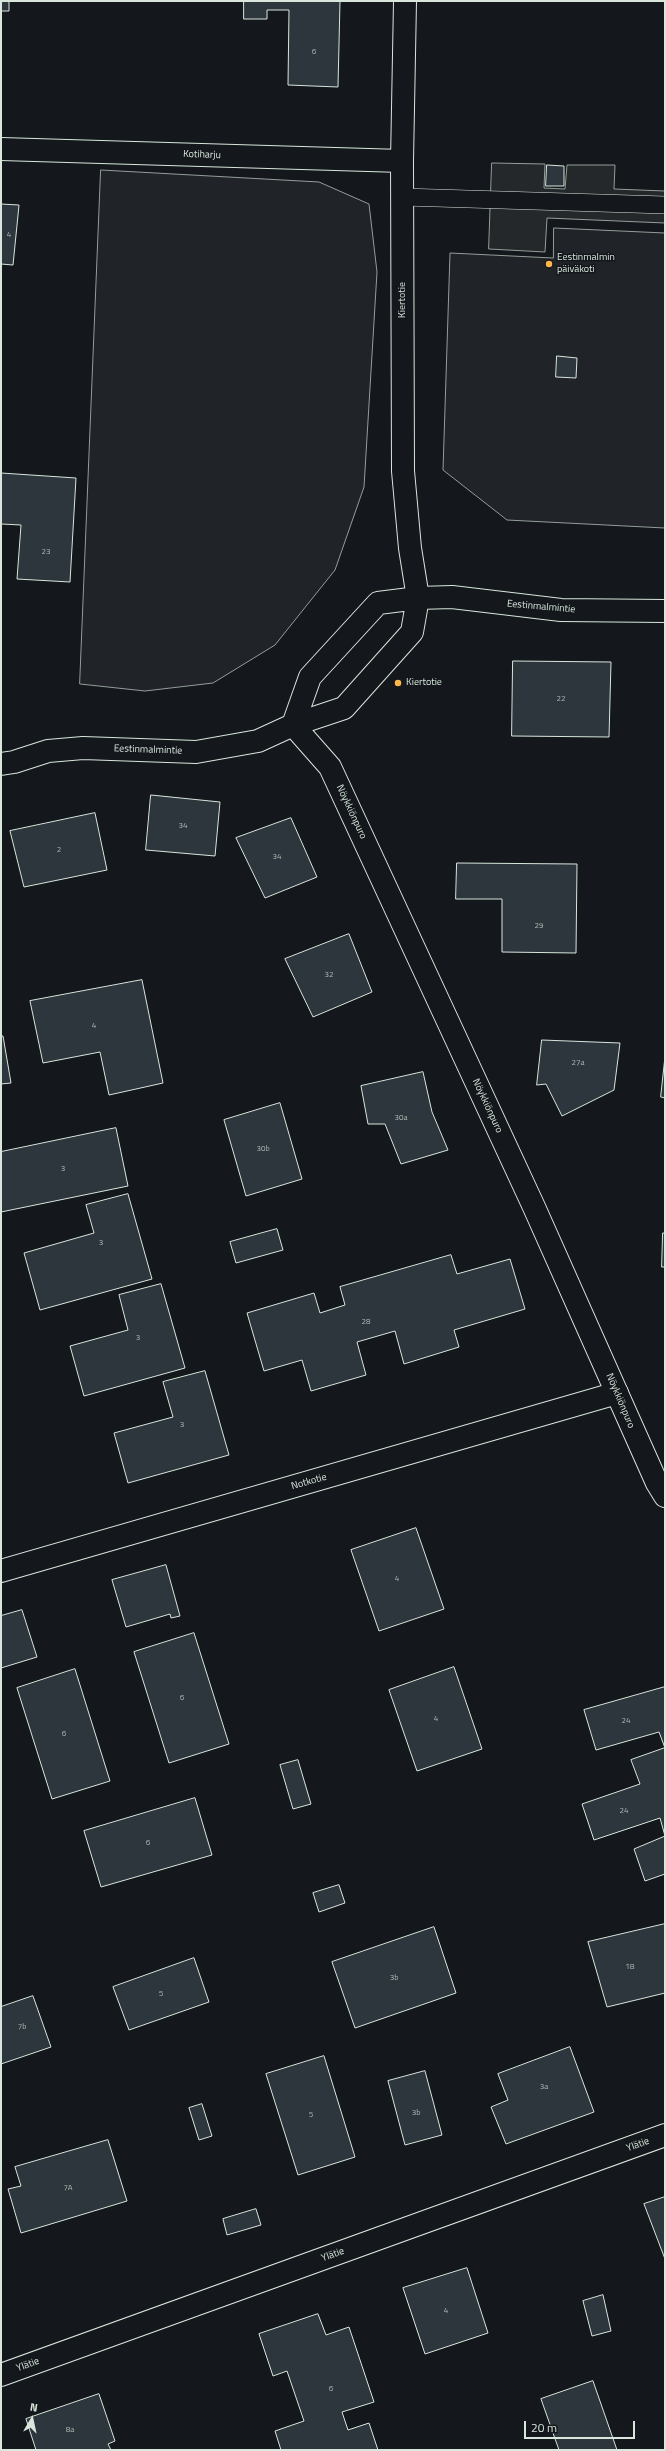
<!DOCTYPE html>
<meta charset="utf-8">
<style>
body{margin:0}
#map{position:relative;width:666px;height:2451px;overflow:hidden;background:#14181c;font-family:"Titillium Web",sans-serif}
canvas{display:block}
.frame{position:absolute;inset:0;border:2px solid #d8e6dc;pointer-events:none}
.north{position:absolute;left:12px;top:2399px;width:40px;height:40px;-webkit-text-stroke:3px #14181c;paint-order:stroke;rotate:9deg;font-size:11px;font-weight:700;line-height:16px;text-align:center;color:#d8e6dc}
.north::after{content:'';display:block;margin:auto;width:14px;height:18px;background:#d8e6dc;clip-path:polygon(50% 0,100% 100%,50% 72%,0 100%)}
.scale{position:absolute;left:524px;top:2421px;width:111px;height:18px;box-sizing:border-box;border:2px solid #d8e6dc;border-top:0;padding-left:5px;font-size:12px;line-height:14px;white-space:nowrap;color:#d8e6dc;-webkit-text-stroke:3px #14181c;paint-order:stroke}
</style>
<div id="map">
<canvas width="666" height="2451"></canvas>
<div class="frame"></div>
<div class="north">N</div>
<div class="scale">20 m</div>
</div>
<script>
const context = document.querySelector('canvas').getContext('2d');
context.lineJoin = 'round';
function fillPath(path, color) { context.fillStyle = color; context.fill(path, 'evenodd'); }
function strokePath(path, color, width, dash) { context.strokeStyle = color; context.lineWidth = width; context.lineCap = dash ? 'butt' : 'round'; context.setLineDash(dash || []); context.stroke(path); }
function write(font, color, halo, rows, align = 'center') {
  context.font = font + ' "Titillium Web",sans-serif'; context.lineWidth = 3; context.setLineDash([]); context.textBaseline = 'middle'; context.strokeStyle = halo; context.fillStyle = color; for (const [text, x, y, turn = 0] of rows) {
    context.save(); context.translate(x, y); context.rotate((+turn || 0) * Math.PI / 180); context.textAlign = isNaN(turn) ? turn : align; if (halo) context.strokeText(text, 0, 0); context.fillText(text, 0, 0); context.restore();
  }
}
const green = new Path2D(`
 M 101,170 L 319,182 L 369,204 L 377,272 L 364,487 L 335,570 L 275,645 L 213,683 L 145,691 L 80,684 Z
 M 554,228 L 665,233 L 665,528 L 507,520 L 443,470 L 450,253 L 553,258 Z`);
const parking = new Path2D(`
 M 492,163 L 545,164 L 544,188 L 565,189 L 567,165 L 615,165 L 614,189 L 665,191 L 665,223 L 547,218 L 545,252 L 489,249 Z`);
const building = new Path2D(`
 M 1,1 L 9,1 L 9,11 L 1,11 Z
 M 244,1 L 340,1 L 338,87 L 288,85 L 289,10 L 267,10 L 267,19 L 244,19 Z
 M 547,165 L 564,166 L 564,186 L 546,186 Z
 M 1,204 L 19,205 L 13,265 L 1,264 Z
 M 557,356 L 577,358 L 576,378 L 556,377 Z
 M 1,473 L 76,478 L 70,582 L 17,579 L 21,525 L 1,524 Z
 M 513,661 L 611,662 L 609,737 L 512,736 Z
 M 151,795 L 220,802 L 215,856 L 146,850 Z
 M 95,813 L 107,870 L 24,887 L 10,831 Z
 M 291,818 L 317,877 L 265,898 L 236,838 Z
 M 457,863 L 577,864 L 576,953 L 502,952 L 502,899 L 456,899 Z
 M 349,934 L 372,992 L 313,1017 L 285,959 Z
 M 142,980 L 163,1083 L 109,1095 L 100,1052 L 43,1063 L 30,1001 Z
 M 1,1036 L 3,1036 L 11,1083 L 1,1084 Z
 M 542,1040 L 620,1043 L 614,1090 L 562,1116 L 546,1084 L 537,1085 Z
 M 665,1057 L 665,1098 L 661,1097 Z
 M 423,1072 L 432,1112 L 448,1150 L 401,1164 L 385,1124 L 368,1124 L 361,1086 Z
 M 280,1103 L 302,1179 L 246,1196 L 224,1120 Z
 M 116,1128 L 128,1186 L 1,1212 L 1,1152 Z
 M 128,1194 L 152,1279 L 40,1310 L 24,1253 L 94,1233 L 86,1205 Z
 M 277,1229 L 283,1250 L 236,1263 L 230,1242 Z
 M 663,1233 L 665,1233 L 665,1267 L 662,1267 Z
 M 451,1255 L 457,1274 L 510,1259 L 525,1309 L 454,1330 L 459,1347 L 404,1364 L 395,1331 L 357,1342 L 366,1375 L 311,1391 L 302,1360 L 264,1371 L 247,1313 L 314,1293 L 320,1313 L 345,1305 L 340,1287 Z
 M 161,1284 L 185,1368 L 84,1396 L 70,1346 L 128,1330 L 119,1295 Z
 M 205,1371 L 229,1455 L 128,1483 L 114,1433 L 173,1417 L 163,1382 Z
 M 416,1528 L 444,1609 L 379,1631 L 351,1550 Z
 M 166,1565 L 180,1616 L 171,1618 L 170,1614 L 126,1627 L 112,1580 Z
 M 22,1610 L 37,1657 L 1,1668 L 1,1616 Z
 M 194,1633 L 229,1744 L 169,1763 L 134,1652 Z
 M 454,1667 L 482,1749 L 417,1771 L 389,1690 Z
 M 75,1669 L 110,1781 L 52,1799 L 17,1688 Z
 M 665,1687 L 665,1748 L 659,1732 L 596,1750 L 584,1710 Z
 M 665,1748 L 665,1874 L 645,1881 L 634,1849 L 665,1836 L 660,1818 L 594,1840 L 582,1804 L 640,1784 L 631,1760 Z
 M 298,1760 L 311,1804 L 293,1809 L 280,1765 Z
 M 195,1798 L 212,1855 L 101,1887 L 84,1831 Z
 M 339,1885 L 345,1903 L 319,1912 L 313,1893 Z
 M 665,1924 L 665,1993 L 607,2007 L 588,1942 Z
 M 434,1927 L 456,1993 L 355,2028 L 332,1962 Z
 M 194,1958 L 209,2002 L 129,2030 L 113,1987 Z
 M 33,1996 L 51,2047 L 1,2064 L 1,2007 Z
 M 570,2047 L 594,2112 L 506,2144 L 491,2107 L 508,2100 L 498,2074 Z
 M 324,2056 L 355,2157 L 298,2175 L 266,2074 Z
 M 425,2071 L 442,2135 L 405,2145 L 388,2081 Z
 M 202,2104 L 212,2136 L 199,2140 L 189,2108 Z
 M 108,2140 L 127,2201 L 21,2233 L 8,2189 L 21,2186 L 15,2167 Z
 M 665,2197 L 665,2259 L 644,2204 Z
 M 256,2209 L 261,2225 L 227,2235 L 223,2219 Z
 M 467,2268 L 488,2333 L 425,2354 L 403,2288 Z
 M 603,2295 L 611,2331 L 592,2336 L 583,2301 Z
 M 318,2314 L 326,2335 L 349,2327 L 374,2402 L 342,2412 L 348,2430 L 369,2423 L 378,2450 L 281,2450 L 275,2431 L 304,2421 L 287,2371 L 273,2376 L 259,2334 Z
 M 593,2381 L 617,2450 L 559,2450 L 541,2399 Z
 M 99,2394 L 115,2441 L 108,2444 L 111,2450 L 36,2450 L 26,2419 Z`);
const lane = new Path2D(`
 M 403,197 L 665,205`);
const street = new Path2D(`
 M 405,1 L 402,161 L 403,471 L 410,548 L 418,598
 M 1,149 L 402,161
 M 1,1571 L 617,1393
 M 1,2375 L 665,2135`);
const secondary = new Path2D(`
 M 293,725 L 330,767 L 534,1207 L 657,1483 L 665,1496
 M 293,725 L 310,677 L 378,603 L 418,598 L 452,597 L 561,610 L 665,611
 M 1,764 L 14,762 L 48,751 L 83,748 L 196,752 L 258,741 L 293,725 L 344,708 L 412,632 L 418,598`);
const markers = [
 [549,264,4,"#ffb74d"],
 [398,683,4,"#ffb74d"]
];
const numberNames = [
 ["6",314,52],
 ["4",9,235],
 ["23",46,552],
 ["22",561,699],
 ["34",183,826],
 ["2",59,850],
 ["34",277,857],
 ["29",539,926],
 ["32",329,975],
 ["4",94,1026],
 ["27a",578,1063],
 ["30a",401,1118],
 ["30b",263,1149],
 ["3",63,1169],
 ["3",101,1243],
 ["28",366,1322],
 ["3",138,1338],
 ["3",182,1425],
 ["4",397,1579],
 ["6",182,1698],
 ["4",436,1719],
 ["24",626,1721],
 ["6",64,1734],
 ["24",624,1811],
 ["6",148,1843],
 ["1B",630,1967],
 ["3b",394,1978],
 ["5",161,1994],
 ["7b",22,2027],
 ["3a",544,2087],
 ["3b",416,2113],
 ["5",311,2115],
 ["7A",68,2188],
 ["4",446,2311],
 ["6",331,2389],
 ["8a",70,2430]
];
const streetNames = [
 ["Kotiharju",202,155,2],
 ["Kiertotie",403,300,-90],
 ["Eestinmalmintie",541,607,5],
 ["Eestinmalmintie",148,750,2],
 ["Nöykkiönpuro",351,812,65],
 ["Nöykkiönpuro",487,1106,65],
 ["Nöykkiönpuro",620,1401,67],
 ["Notkotie",309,1482,-16],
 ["Ylätie",638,2145,-20],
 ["Ylätie",333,2255,-20],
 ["Ylätie",28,2365,-20]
];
const poiNames = [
 ["Eestinmalmin",557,258],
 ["päiväkoti",557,270],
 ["Kiertotie",406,683]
];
fillPath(green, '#202428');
strokePath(green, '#939e99', 1);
fillPath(parking, '#24282b');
strokePath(parking, '#939e99', 1);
fillPath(building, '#2c363c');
strokePath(building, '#d8e6dc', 1);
strokePath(lane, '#d8e6dc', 18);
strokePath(street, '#d8e6dc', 24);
strokePath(secondary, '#d8e6dc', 24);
strokePath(lane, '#14181c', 17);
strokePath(street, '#14181c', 22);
strokePath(secondary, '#14181c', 22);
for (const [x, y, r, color] of markers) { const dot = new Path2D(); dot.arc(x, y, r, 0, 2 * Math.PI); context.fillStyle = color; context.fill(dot); strokePath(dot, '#14181c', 1.5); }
write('8px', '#adbab4', null, numberNames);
write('10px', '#d8e6dc', '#14181c', streetNames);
write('10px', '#d8e6dc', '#14181c', poiNames, 'left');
</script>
